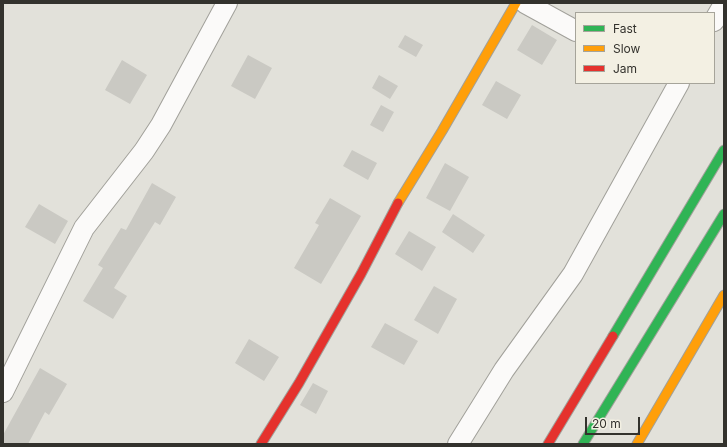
<!DOCTYPE html>
<style>
body{margin:0}
#map{position:relative;width:727px;height:447px;overflow:hidden;background:#e2e1da;font-family:Inter,sans-serif}
canvas{display:block}
.frame{position:absolute;inset:0;border:4px solid #33322d;pointer-events:none}
.legend{position:absolute;left:575px;top:12px;width:140px;height:72px;box-sizing:border-box;background:#f3f0e3;border:1px solid #a6a49a;margin:0;padding:5px 7px;list-style:none;font-size:12px;color:#33322d}
.legend li{display:flex;align-items:center;gap:8px;height:20px}
.legend b{width:20px;border:1px solid #a6a49a}
.scale{position:absolute;left:585px;top:417px;width:55px;height:18px;box-sizing:border-box;border:2px solid #33322d;border-top:0;padding-left:5px;font-size:12px;line-height:14px;white-space:nowrap;color:#33322d;-webkit-text-stroke:3px #f3f0e3;paint-order:stroke}
</style>
<div id="map">
<canvas width="727" height="447"></canvas>
<div class="frame"></div>
<ul class="legend">
<li><b style="height:5px;background:#30b455"></b>Fast</li>
<li><b style="height:5px;background:#ff9f0a"></b>Slow</li>
<li><b style="height:5px;background:#e5322d"></b>Jam</li>
</ul>
<div class="scale">20 m</div>
</div>
<script>
const context = document.querySelector('canvas').getContext('2d');
context.lineJoin = 'round';
function fillPath(path, color) { context.fillStyle = color; context.fill(path, 'evenodd'); }
function strokePath(path, color, width, dash) { context.strokeStyle = color; context.lineWidth = width; context.lineCap = dash ? 'butt' : 'round'; context.setLineDash(dash || []); context.stroke(path); }
const building = new Path2D(`
 M 532,25 L 557,40 L 542,65 L 517,50 Z
 M 405,35 L 423,45 L 416,57 L 398,47 Z
 M 248,55 L 272,68 L 255,99 L 231,86 Z
 M 122,60 L 147,75 L 130,104 L 105,90 Z
 M 379,75 L 398,86 L 390,99 L 372,88 Z
 M 496,81 L 521,95 L 507,119 L 482,105 Z
 M 381,105 L 394,112 L 383,132 L 370,125 Z
 M 352,150 L 377,163 L 368,180 L 343,166 Z
 M 445,163 L 469,177 L 450,211 L 426,198 Z
 M 152,183 L 176,197 L 160,225 L 155,222 L 114,288 L 127,296 L 113,319 L 83,301 L 103,268 L 98,265 L 121,228 L 126,230 Z
 M 330,198 L 361,216 L 321,284 L 294,268 L 319,225 L 315,223 Z
 M 39,204 L 68,221 L 55,244 L 25,227 Z
 M 453,214 L 485,235 L 473,253 L 442,232 Z
 M 409,231 L 436,247 L 422,271 L 395,254 Z
 M 434,286 L 457,299 L 438,334 L 414,320 Z
 M 385,323 L 418,341 L 404,365 L 371,347 Z
 M 249,339 L 279,357 L 264,381 L 235,363 Z
 M 40,368 L 67,384 L 49,415 L 45,412 L 28,444 L 3,444 L 3,435 Z
 M 313,383 L 328,391 L 316,414 L 300,405 Z`);
const street = new Path2D(`
 M 525,3 L 576,31
 M 714,21 L 724,4
 M 3,392 L 84,228 L 144,151 L 161,125 L 227,3
 M 458,444 L 504,370 L 573,274 L 679,83`);
const fast = new Path2D(`
 M 613,336 L 724,150
 M 583,444 L 724,214`);
const slow = new Path2D(`
 M 398,203 L 442,131 L 516,3
 M 637,444 L 724,295`);
const jam = new Path2D(`
 M 261,444 L 299,383 L 361,274 L 398,203
 M 548,444 L 613,336`);
fillPath(building, '#cac9c3');
strokePath(street, '#a1a09a', 22);
strokePath(fast, '#a1a09a', 11);
strokePath(slow, '#a1a09a', 11);
strokePath(jam, '#a1a09a', 11);
strokePath(street, '#fbfaf9', 20);
strokePath(fast, '#30b455', 9);
strokePath(slow, '#ff9f0a', 9);
strokePath(jam, '#e5322d', 9);
</script>
